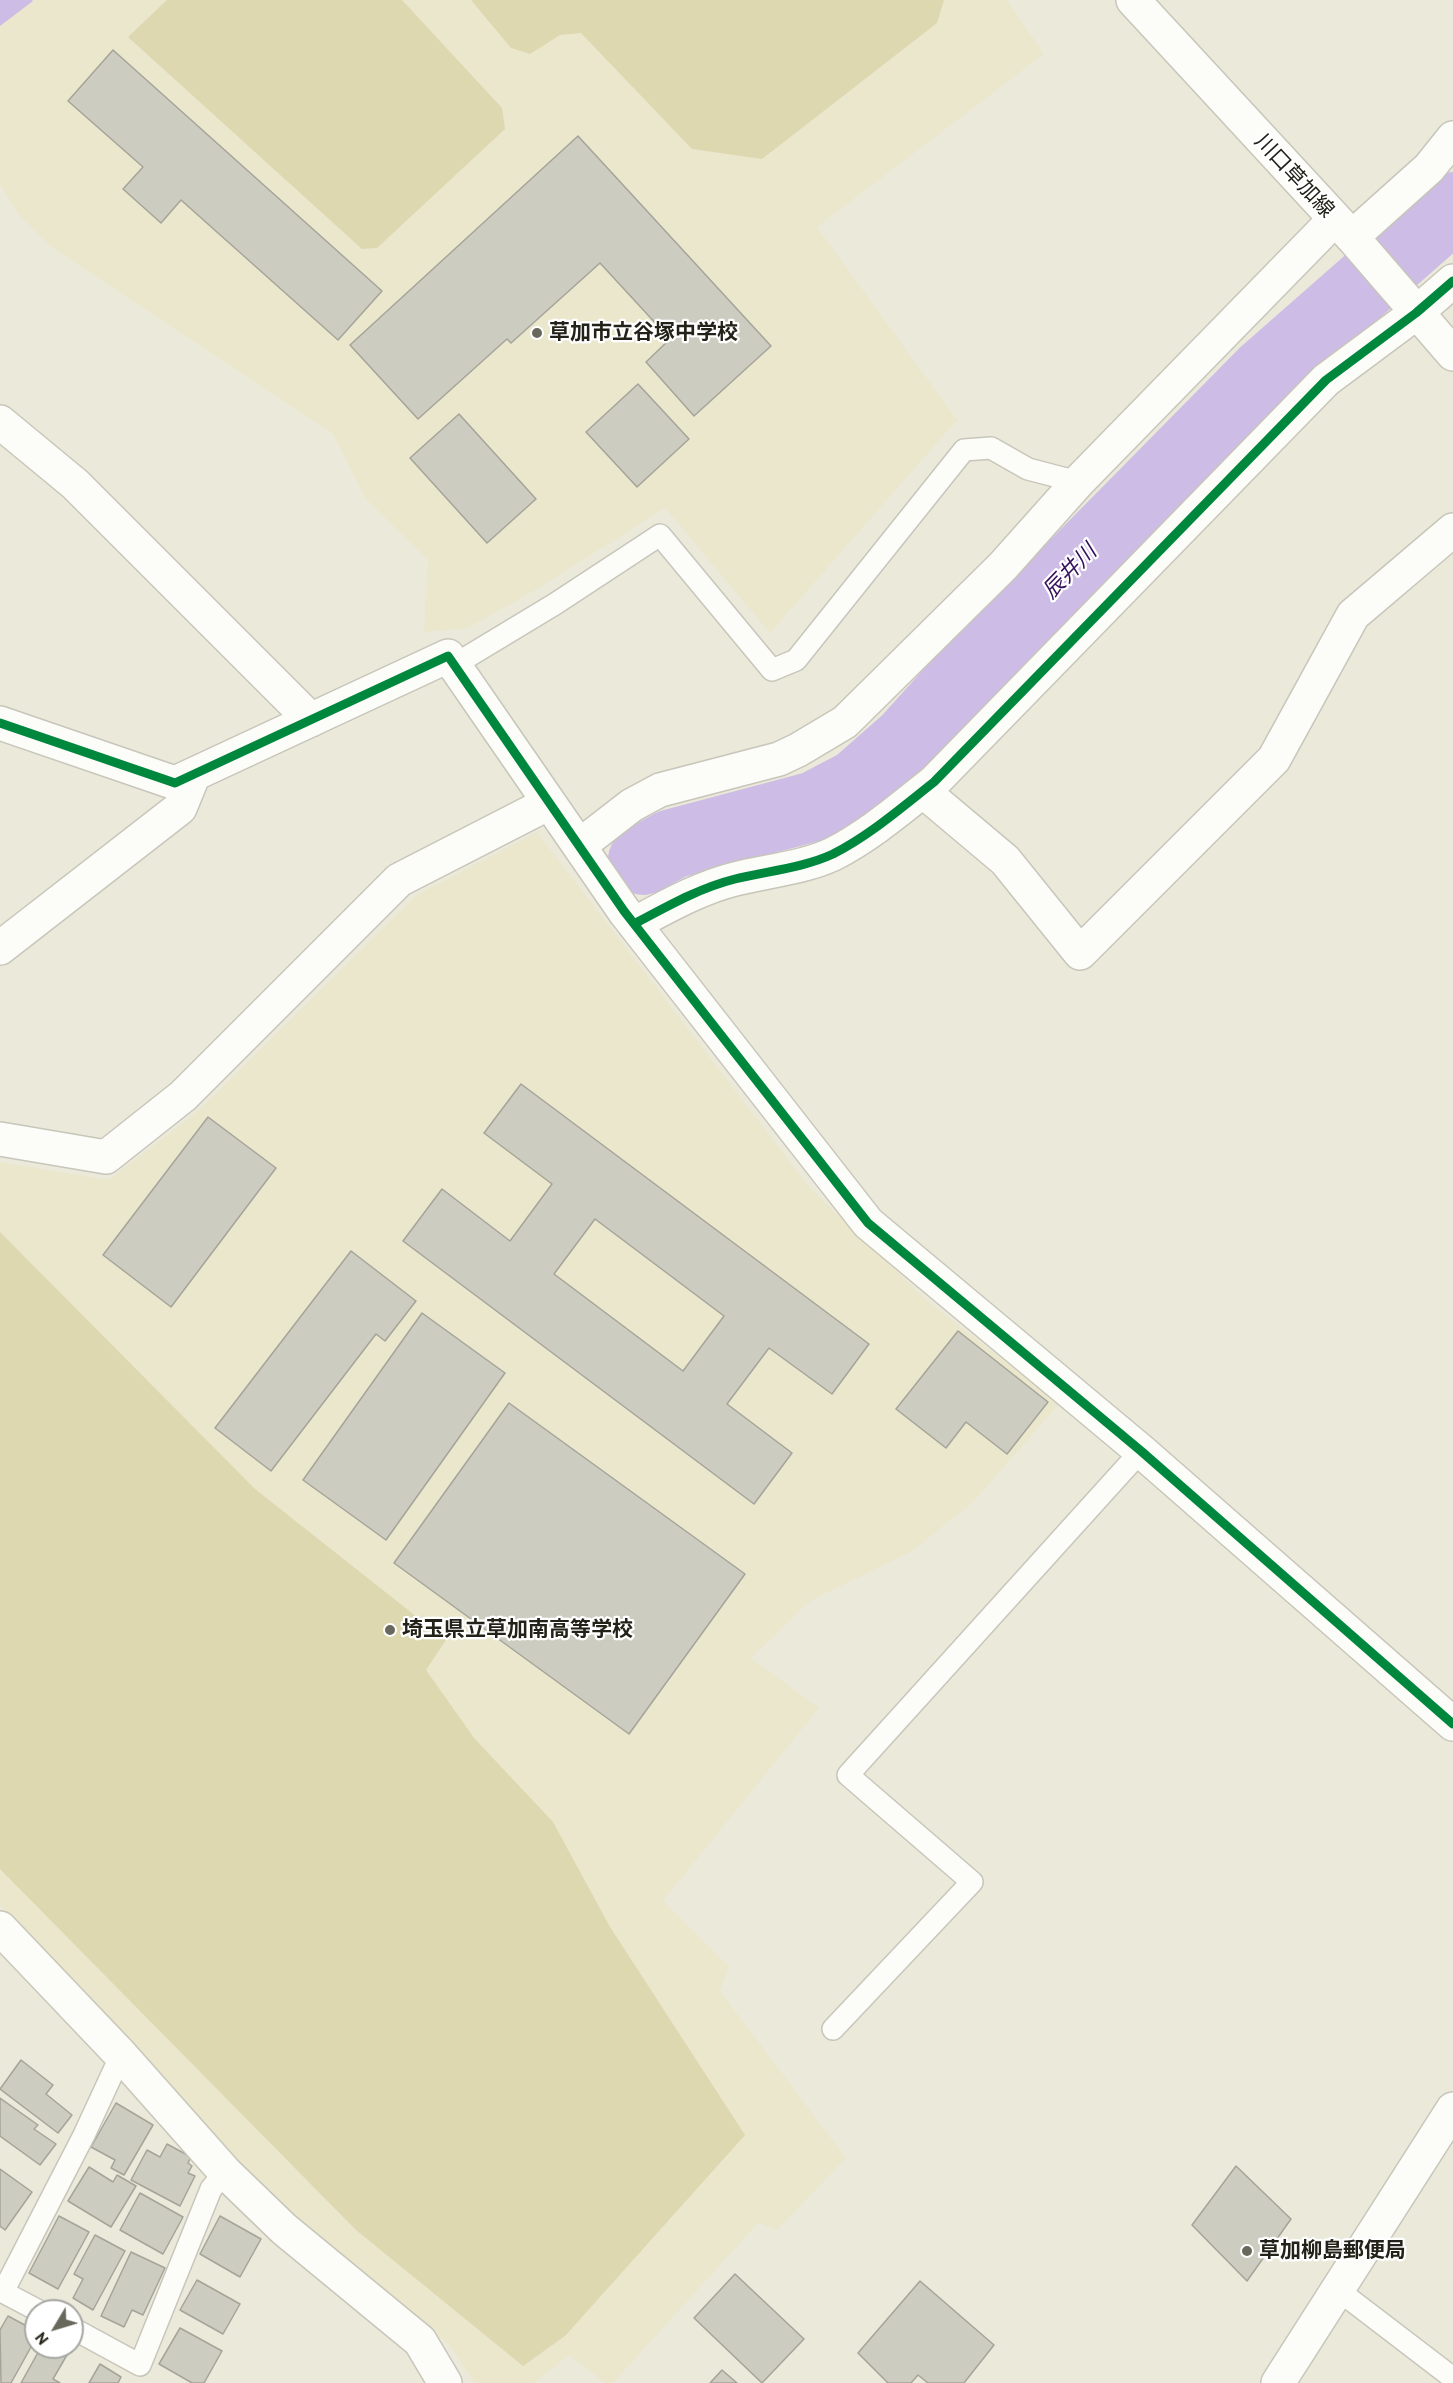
<!DOCTYPE html>
<meta charset="utf-8">
<style>
body{margin:0}
#map{position:relative;width:1453px;height:2383px;overflow:hidden;background:#ebe9da;font-family:"PT Sans",sans-serif}
canvas{display:block}
.north{position:absolute;left:24px;top:2299px;width:60px;height:60px;box-sizing:border-box;background:#fff;border:2px solid #a7a7a3;border-radius:50%;rotate:232deg;font-size:16px;font-weight:700;line-height:24px;text-align:center;color:#232218}
.north::after{content:'';display:block;margin:auto;width:21px;height:27px;background:#69685c;clip-path:polygon(50% 0,100% 100%,50% 72%,0 100%)}
</style>
<div id="map">
<canvas width="1453" height="2383"></canvas>
<div class="north">N</div>
</div>
<script>
const context = document.querySelector('canvas').getContext('2d');
context.lineJoin = 'round';
function fillPath(path, color) { context.fillStyle = color; context.fill(path, 'evenodd'); }
function strokePath(path, color, width, dash) { context.strokeStyle = color; context.lineWidth = width; context.lineCap = dash ? 'butt' : 'round'; context.setLineDash(dash || []); context.stroke(path); }
function write(font, color, halo, rows, align = 'center') {
  context.font = font + ' "PT Sans","Noto Sans JP",sans-serif'; context.lineWidth = 4.5; context.setLineDash([]); context.textBaseline = 'middle'; context.strokeStyle = halo; context.fillStyle = color; for (const [text, x, y, turn = 0] of rows) {
    context.save(); context.translate(x, y); context.rotate((+turn || 0) * Math.PI / 180); context.textAlign = isNaN(turn) ? turn : align; if (halo) context.strokeText(text, 0, 0); context.fillText(text, 0, 0); context.restore();
  }
}
const built = new Path2D(`
 M 0,0 L 1007,0 L 1044,54 L 817,227 L 957,420 L 770,633 L 665,508 L 537,589 L 468,628 L 424,632 L 428,560 L 365,498 L 333,434 L 50,246 L 18,214 L 0,185 Z
 M 537,832 L 810,1188 L 927,1301 L 1059,1404 L 973,1502 L 912,1551 L 810,1601 L 751,1658 L 819,1708 L 663,1901 L 729,1967 L 720,1991 L 846,2158 L 777,2230 L 758,2223 L 613,2383 L 605,2383 L 569,2355 L 535,2383 L 475,2383 L 450,2346 L 247,2177 L 0,1906 L 0,1162 L 109,1180 L 198,1111 L 417,895 Z`);
const green = new Path2D(`
 M 167,0 L 402,0 L 502,108 L 505,129 L 377,248 L 362,249 L 128,37 Z
 M 471,0 L 944,0 L 937,23 L 762,159 L 692,149 L 581,33 L 560,35 L 530,54 L 511,48 Z
 M 0,1232 L 255,1489 L 446,1640 L 426,1670 L 474,1738 L 553,1822 L 610,1927 L 745,2135 L 565,2336 L 523,2366 L 356,2230 L 0,1869 Z`);
const water = new Path2D(`
 M 0,0 L 32,0 L 33,1 L 0,26 Z`);
const river = new Path2D(`
 M 643,860 L 672,844 L 815,806 L 857,784 L 907,740 L 963,678 L 1264,373 L 1453,207`);
const building = new Path2D(`
 M 113,50 L 382,291 L 338,340 L 181,200 L 161,223 L 123,189 L 143,167 L 68,101 Z
 M 578,136 L 771,346 L 694,416 L 646,362 L 670,339 L 600,263 L 511,343 L 507,339 L 418,419 L 350,345 Z
 M 638,384 L 689,439 L 637,487 L 586,432 Z
 M 459,414 L 536,499 L 487,543 L 410,458 Z
 M 521,1084 L 869,1344 L 832,1394 L 769,1348 L 727,1404 L 792,1453 L 754,1504 L 403,1241 L 442,1189 L 510,1241 L 552,1184 L 484,1133 ZM 595,1219 L 724,1316 L 683,1371 L 554,1274 Z
 M 208,1117 L 276,1168 L 171,1307 L 103,1255 Z
 M 351,1251 L 416,1301 L 385,1341 L 376,1334 L 271,1471 L 215,1428 Z
 M 422,1313 L 505,1373 L 386,1540 L 303,1480 Z
 M 958,1331 L 1048,1402 L 1007,1454 L 966,1422 L 946,1448 L 896,1409 Z
 M 509,1403 L 745,1574 L 629,1734 L 394,1563 Z
 M 21,2060 L 53,2085 L 46,2094 L 72,2115 L 58,2133 L 0,2089 Z
 M 0,2098 L 38,2125 L 34,2129 L 56,2144 L 40,2165 L 0,2136 Z
 M 116,2103 L 153,2125 L 124,2175 L 111,2168 L 115,2160 L 91,2147 Z
 M 167,2144 L 191,2157 L 188,2163 L 192,2166 L 188,2173 L 195,2176 L 180,2206 L 131,2180 L 147,2150 L 160,2157 Z
 M 1236,2166 L 1291,2219 L 1247,2281 L 1192,2225 Z
 M 89,2167 L 113,2182 L 117,2175 L 136,2186 L 111,2227 L 68,2201 Z
 M 0,2169 L 32,2192 L 5,2230 L 0,2226 Z
 M 140,2193 L 183,2217 L 163,2254 L 120,2230 Z
 M 59,2216 L 89,2232 L 58,2289 L 29,2273 Z
 M 220,2216 L 261,2239 L 240,2277 L 200,2254 Z
 M 95,2235 L 125,2251 L 93,2310 L 73,2298 L 83,2279 L 74,2274 Z
 M 131,2252 L 165,2268 L 143,2315 L 132,2310 L 124,2327 L 101,2316 Z
 M 735,2274 L 804,2339 L 762,2383 L 694,2318 Z
 M 197,2280 L 240,2304 L 223,2334 L 180,2310 Z
 M 920,2281 L 994,2345 L 964,2383 L 928,2383 L 918,2375 L 911,2383 L 888,2383 L 858,2353 Z
 M 8,2316 L 36,2331 L 36,2338 L 11,2383 L 1,2383 L 0,2330 Z
 M 180,2328 L 222,2351 L 204,2383 L 192,2383 L 159,2364 Z
 M 41,2347 L 71,2348 L 53,2379 L 60,2383 L 21,2383 Z
 M 100,2364 L 121,2377 L 118,2383 L 89,2383 Z
 M 722,2370 L 737,2383 L 710,2383 Z`);
const lane = new Path2D(`
 M 454,665 L 555,604 L 660,535 L 772,670 L 796,660 L 964,450 L 991,448 L 1028,469 L 1078,482
 M 833,2029 L 972,1882 L 848,1775 L 1141,1451
 M 1338,2290 L 1453,2378
 M 39,2311 L 3,2292 L 84,2135 L 121,2055
 M 72,2328 L 140,2365 L 211,2189 L 225,2172`);
const street = new Path2D(`
 M 1352,237 L 1429,168 L 1453,138
 M 0,422 L 75,484 L 311,720
 M 0,723 L 175,783 L 448,656 L 624,911 L 868,1223 L 1141,1451 L 1453,1724
 M 923,791 L 1005,860 L 1080,953 L 1274,759 L 1353,615 L 1453,530
 M 579,846 L 632,805 L 660,790 L 779,759 L 798,750 L 845,722 L 1003,566 L 1078,482 L 1334,220
 M 634,924 C 666,907 699,888 735,879 C 767,871 803,868 833,854 C 870,835 901,808 934,782 L 1326,380 L 1416,313 L 1453,281
 M 0,948 L 180,808 L 194,774
 M 0,1139 L 106,1157 L 183,1096 L 399,880 L 549,803
 M 0,1928 L 121,2055 L 225,2172 L 284,2229 L 420,2341 L 445,2383`);
const secondary = new Path2D(`
 M 1133,0 L 1352,237 L 1453,354
 M 1278,2383 L 1453,2109`);
const cycleway = new Path2D(`
 M 0,723 L 175,783 L 448,656 L 624,911 L 868,1223 L 1141,1451 L 1453,1724
 M 634,924 C 666,907 699,888 735,879 C 767,871 803,868 833,854 C 870,835 901,808 934,782 L 1326,380 L 1416,313 L 1453,281`);
const markers = [
 [537,333,6,"#69685c"],
 [390,1630,6,"#69685c"],
 [1247,2251,6,"#69685c"]
];
const streetNames = [
 ["川口草加線",1294,176,47]
];
const poiNames = [
 ["草加市立谷塚中学校",549,333],
 ["埼玉県立草加南高等学校",402,1630],
 ["草加柳島郵便局",1259,2251]
];
const waterNames = [
 ["辰井川",1070,572,-46]
];
fillPath(built, '#eae7cd');
fillPath(green, '#ded8b0');
fillPath(water, '#cdbce5');
strokePath(river, '#cdbce5', 70);
fillPath(building, '#cdccc0');
strokePath(building, '#a5a499', 1.5);
strokePath(lane, '#c8c6ba', 24);
strokePath(street, '#c8c6ba', 36);
strokePath(secondary, '#c8c6ba', 36);
strokePath(lane, '#fcfcf9', 21);
strokePath(street, '#fcfcf9', 33);
strokePath(secondary, '#fcfcf9', 33);
strokePath(cycleway, '#00873e', 9);
for (const [x, y, r, color] of markers) { const dot = new Path2D(); dot.arc(x, y, r, 0, 2 * Math.PI); context.fillStyle = color; context.fill(dot); strokePath(dot, '#fff', 2); }
write('21px', '#232218', '#fff', streetNames);
write('bold 21px', '#232218', '#fff', poiNames, 'left');
write('italic 22px', '#35115b', '#fff', waterNames);
</script>
